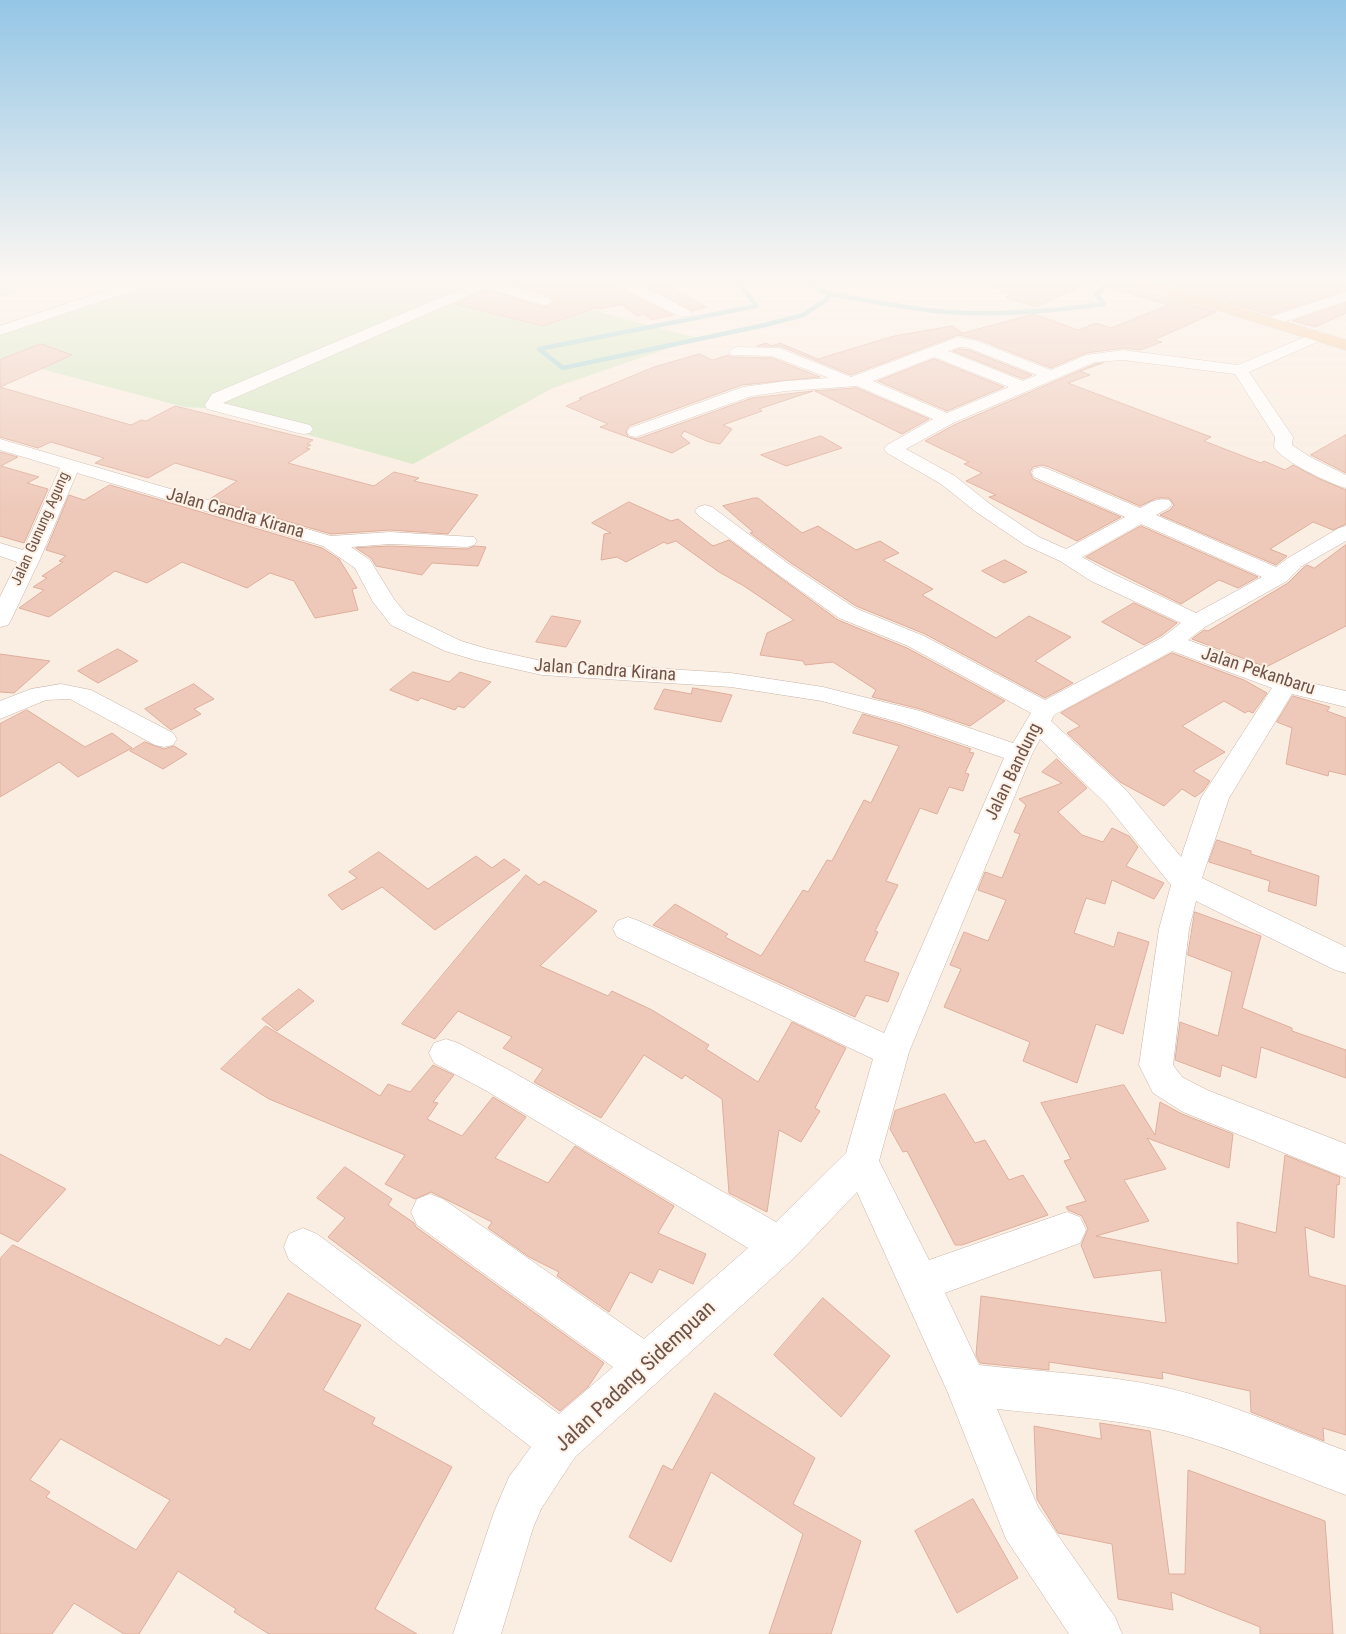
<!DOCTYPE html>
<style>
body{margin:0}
canvas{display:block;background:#faede1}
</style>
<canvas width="1346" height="1634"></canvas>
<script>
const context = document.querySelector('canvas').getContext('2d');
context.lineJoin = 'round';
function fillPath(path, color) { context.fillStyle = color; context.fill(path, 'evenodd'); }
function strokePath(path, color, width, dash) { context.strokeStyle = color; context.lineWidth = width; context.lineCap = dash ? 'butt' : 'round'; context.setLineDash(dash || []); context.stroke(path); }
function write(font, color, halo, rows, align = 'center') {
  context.font = font + ' "Roboto Condensed",sans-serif'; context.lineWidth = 4; context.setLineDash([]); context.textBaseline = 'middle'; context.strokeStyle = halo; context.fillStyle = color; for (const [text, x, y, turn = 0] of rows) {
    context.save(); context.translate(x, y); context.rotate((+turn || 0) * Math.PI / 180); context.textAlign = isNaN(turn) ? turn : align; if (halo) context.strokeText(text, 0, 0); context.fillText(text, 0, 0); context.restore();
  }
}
const green = new Path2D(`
 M 0,281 L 23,281 L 36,284 L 0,297 Z
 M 158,281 L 470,281 L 543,301 L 556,298 L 621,318 L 698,338 L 553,388 L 413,464 L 244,417 L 204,408 L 184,407 L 0,358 L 0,334 Z`);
const stream = new Path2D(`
 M 738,281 L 756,306 L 539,349 L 563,368 L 765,325 L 803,315 L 826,300 L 829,294 L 805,281
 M 829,294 C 868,300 907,309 947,312 C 999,316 1052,311 1104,304 L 1096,294 L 1110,281`);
const building = new Path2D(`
 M 498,281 L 612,281 L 615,286 L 673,315 L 651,320 L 644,314 L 637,316 L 622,305 L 619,305 L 598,309 L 595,308 L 543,326 L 455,304 L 486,290 L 543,307 L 549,306 L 553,302 L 550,296 Z
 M 636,281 L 661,281 L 707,307 L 692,311 Z
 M 983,281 L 1092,281 L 1036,307 L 1005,297 L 1012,294 L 983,284 Z
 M 1105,281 L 1127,281 L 1130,286 L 1216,312 L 1154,340 L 1162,342 L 1140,350 L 1123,348 L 1086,353 L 1051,368 L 978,339 L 958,335 L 851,375 L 780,346 L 757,346 L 766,343 L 772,346 L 780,343 L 818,359 L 894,336 L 952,326 L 963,333 L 1034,314 L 1078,330 L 1096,323 L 1111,328 L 1168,305 L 1104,286 Z
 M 1184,281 L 1346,281 L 1346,290 L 1270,315 L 1177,287 Z
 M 1346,303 L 1346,313 L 1315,327 L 1293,321 Z
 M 41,344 L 72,355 L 0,387 L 0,360 Z
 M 959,349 L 969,350 L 1032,375 L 1023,379 L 953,351 Z
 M 700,354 L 712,360 L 729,355 L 732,357 L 772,358 L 820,377 L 742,385 L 629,426 L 626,431 L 628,437 L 637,439 L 752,398 L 813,391 L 759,409 L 762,411 L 723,425 L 732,429 L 720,444 L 709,442 L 684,431 L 681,436 L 690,443 L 672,453 L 600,427 L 608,424 L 566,406 L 582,399 L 579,398 L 654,367 Z
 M 934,359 L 1004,387 L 947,411 L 878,381 Z
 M 1103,363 L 1080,371 L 1090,375 L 1068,383 L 1211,437 L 1204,441 L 1261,463 L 1264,461 L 1285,470 L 1293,465 L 1317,478 L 1346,490 L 1346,524 L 1333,530 L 1313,522 L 1270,549 L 1287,556 L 1276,565 L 1160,515 L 1170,510 L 1174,505 L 1169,498 L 1157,498 L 1140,506 L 1049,467 L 1042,465 L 1033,467 L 1030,472 L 1033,479 L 1121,517 L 1077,541 L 989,497 L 996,495 L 966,481 L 982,473 L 964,464 L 969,462 L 925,441 L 954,425 L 1095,364 Z
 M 0,387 L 131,425 L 141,420 L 146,421 L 175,406 L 313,440 L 307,444 L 311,445 L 306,448 L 310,449 L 288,463 L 374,486 L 394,472 L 419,478 L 414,481 L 478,495 L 448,534 L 390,530 L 331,534 L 210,499 L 237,481 L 175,463 L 148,478 L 95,463 L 104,458 L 51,442 L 38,448 L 0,437 Z
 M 857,388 L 929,419 L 902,434 L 815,391 Z
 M 1346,435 L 1346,473 L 1311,455 Z
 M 821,436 L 842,448 L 786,466 L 761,455 Z
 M 0,452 L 18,457 L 1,466 L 39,477 L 27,483 L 48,489 L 24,543 L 0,536 Z
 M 110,485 L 322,548 L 339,559 L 357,588 L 352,589 L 358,610 L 315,618 L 294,581 L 270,573 L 247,588 L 182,562 L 147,583 L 115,571 L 49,617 L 19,608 L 44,590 L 33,587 L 47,578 L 42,576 L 63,562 L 59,561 L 66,556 L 46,550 L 69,495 L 84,500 Z
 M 754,498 L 758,498 L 802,533 L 818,526 L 856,550 L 880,541 L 899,553 L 883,560 L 933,589 L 922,595 L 996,638 L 1029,616 L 1071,637 L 1035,661 L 1073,683 L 1045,698 L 925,634 L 856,606 L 791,563 L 750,533 L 753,532 L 723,506 Z
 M 629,502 L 671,521 L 678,519 L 713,546 L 729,540 L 838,620 L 907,648 L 1005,701 L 970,726 L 920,709 L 872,697 L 876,690 L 833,662 L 805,665 L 803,661 L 760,655 L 767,633 L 794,620 L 744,586 L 719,572 L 676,541 L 667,544 L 664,542 L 626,562 L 617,557 L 601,560 L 604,534 L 611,533 L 592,523 Z
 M 1141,526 L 1258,577 L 1238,588 L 1219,580 L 1181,604 L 1086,557 Z
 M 1346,545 L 1346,626 L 1266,667 L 1192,639 L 1204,630 L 1208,631 L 1288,583 L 1303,568 L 1307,565 L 1314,568 Z
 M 390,546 L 467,549 L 475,546 L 486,547 L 478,566 L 432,563 L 422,575 L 376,566 L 371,558 L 356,548 Z
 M 1005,560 L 1027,572 L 1004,583 L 982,571 Z
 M 1134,603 L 1177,623 L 1162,635 L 1144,645 L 1102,622 Z
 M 552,616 L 581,621 L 566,647 L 536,642 Z
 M 118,649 L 138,661 L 98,683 L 78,671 Z
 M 1172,653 L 1244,680 L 1267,693 L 1253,713 L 1248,711 L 1245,713 L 1224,701 L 1182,726 L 1225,752 L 1193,771 L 1210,781 L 1203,791 L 1195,797 L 1182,789 L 1164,806 L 1120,782 L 1067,733 L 1080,726 L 1061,713 Z
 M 0,654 L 50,661 L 14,693 L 0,692 Z
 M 413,672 L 449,682 L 460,672 L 491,682 L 464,708 L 458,706 L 455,710 L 421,698 L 418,701 L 390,690 Z
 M 194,684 L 214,699 L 194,709 L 201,714 L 171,730 L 145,709 Z
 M 693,688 L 732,695 L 721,722 L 654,709 L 664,689 L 691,694 Z
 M 1293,696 L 1330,707 L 1327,711 L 1346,718 L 1346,775 L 1329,771 L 1328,776 L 1286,764 L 1292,728 L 1277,722 Z
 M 27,710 L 85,747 L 112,733 L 132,748 L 78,777 L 59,762 L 0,797 L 0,724 Z
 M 863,714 L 901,725 L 971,749 L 969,752 L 974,753 L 965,773 L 969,774 L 963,791 L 949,787 L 937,814 L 920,808 L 886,881 L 898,885 L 875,931 L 878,932 L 864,961 L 899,973 L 888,1002 L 866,995 L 855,1017 L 653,925 L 675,904 L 728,934 L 725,937 L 761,956 L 803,890 L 808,892 L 827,860 L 832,861 L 864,800 L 871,803 L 899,746 L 853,733 Z
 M 145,742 L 164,749 L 174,746 L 187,754 L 163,769 L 130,751 Z
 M 1057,759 L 1087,788 L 1058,812 L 1082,835 L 1103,842 L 1112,828 L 1129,836 L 1138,847 L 1126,866 L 1164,883 L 1154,899 L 1112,880 L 1105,904 L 1086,898 L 1074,933 L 1114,947 L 1118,932 L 1149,942 L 1123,1034 L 1096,1024 L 1077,1083 L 1023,1061 L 1030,1042 L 944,1007 L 961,969 L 950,965 L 964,932 L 988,941 L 1006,900 L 978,890 L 985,872 L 1002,878 L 1020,834 L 1014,832 L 1026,805 L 1019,799 L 1062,783 L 1042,772 Z
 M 1217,840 L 1251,851 L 1251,854 L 1319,876 L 1316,906 L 1268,891 L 1270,881 L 1209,862 Z
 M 379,852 L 428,889 L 476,856 L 492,868 L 504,859 L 520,870 L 435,930 L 382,887 L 342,910 L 328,895 L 357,878 L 349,872 Z
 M 526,875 L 539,885 L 544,881 L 597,911 L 540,966 L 608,996 L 612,991 L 652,1010 L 709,1045 L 706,1049 L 758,1082 L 792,1022 L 846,1048 L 815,1108 L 820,1111 L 801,1142 L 779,1130 L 767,1212 L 729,1193 L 722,1099 L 685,1075 L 682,1079 L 644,1055 L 601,1118 L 534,1082 L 543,1069 L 503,1048 L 512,1037 L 458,1011 L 435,1039 L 402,1024 Z
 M 1195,912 L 1261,936 L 1242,1008 L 1292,1028 L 1292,1031 L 1346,1050 L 1346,1078 L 1261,1047 L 1256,1078 L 1222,1065 L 1220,1077 L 1175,1060 L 1180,1022 L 1218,1036 L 1232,972 L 1188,955 Z
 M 299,989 L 314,1001 L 277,1031 L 262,1019 Z
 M 266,1026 L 380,1096 L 388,1084 L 410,1092 L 433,1065 L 454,1075 L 433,1102 L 438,1103 L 427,1119 L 462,1136 L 493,1097 L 526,1117 L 495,1158 L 548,1183 L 575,1146 L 674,1206 L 658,1233 L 706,1254 L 693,1284 L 659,1269 L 652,1283 L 630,1272 L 609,1312 L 557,1276 L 559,1272 L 529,1257 L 488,1228 L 492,1222 L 431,1192 L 415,1199 L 385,1184 L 405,1155 L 269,1099 L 221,1069 Z
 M 1124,1085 L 1155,1135 L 1160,1102 L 1182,1114 L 1233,1134 L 1229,1168 L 1147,1138 L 1166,1169 L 1124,1180 L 1149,1221 L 1096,1236 L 1238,1264 L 1237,1222 L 1276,1233 L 1285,1155 L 1340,1177 L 1339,1185 L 1337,1184 L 1334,1238 L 1305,1227 L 1309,1276 L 1346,1286 L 1346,1435 L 1323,1428 L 1324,1441 L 1251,1412 L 1250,1391 L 1162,1372 L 1163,1379 L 1049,1362 L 1049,1370 L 980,1363 L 976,1355 L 981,1296 L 1166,1323 L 1161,1270 L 1094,1278 L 1081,1245 L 1088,1229 L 1082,1216 L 1068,1210 L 1066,1207 L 1086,1201 L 1064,1161 L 1071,1159 L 1041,1103 Z
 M 945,1094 L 975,1143 L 985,1140 L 1009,1180 L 1023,1175 L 1048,1215 L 962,1245 L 955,1245 L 907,1151 L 903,1152 L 890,1129 L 895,1111 Z
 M 0,1154 L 66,1189 L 18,1242 L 0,1233 Z
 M 345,1167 L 392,1199 L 388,1205 L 414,1223 L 416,1227 L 604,1363 L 588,1387 L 560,1411 L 328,1237 L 345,1218 L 317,1198 Z
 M 13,1245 L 220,1346 L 226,1338 L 250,1350 L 288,1293 L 361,1325 L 323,1390 L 375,1418 L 372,1424 L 452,1467 L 375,1609 L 417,1634 L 269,1634 L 234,1612 L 236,1609 L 178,1571 L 139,1634 L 124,1634 L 74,1603 L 52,1634 L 0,1634 L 0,1259 ZM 61,1439 L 170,1500 L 136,1550 L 46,1497 L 50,1492 L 30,1480 Z
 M 823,1298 L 890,1356 L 841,1417 L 774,1355 Z
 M 715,1393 L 815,1458 L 793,1504 L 861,1541 L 831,1634 L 769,1634 L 803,1534 L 711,1472 L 671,1562 L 629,1537 L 663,1465 L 672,1470 Z
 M 1100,1423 L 1150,1431 L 1169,1574 L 1185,1574 L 1188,1470 L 1325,1521 L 1333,1634 L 1260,1634 L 1260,1627 L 1171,1592 L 1173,1610 L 1118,1599 L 1112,1544 L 1058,1533 L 1037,1499 L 1034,1426 L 1101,1439 Z
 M 973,1499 L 1018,1578 L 957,1613 L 915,1531 Z`);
const minor = new Path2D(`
 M 134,281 L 155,281 L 153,284 L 0,335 L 0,326 Z
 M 469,281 L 491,281 L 549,298 L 551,301 L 549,304 L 544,305 L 486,288 L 223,403 L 310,425 L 313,429 L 310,433 L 304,434 L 298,433 L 207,409 L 205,405 L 212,394 L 473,284 Z
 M 614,281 L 632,281 L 689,310 L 691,313 L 689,316 L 679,316 L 616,284 Z
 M 682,281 L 701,281 L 708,286 L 701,290 L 684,284 Z
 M 1161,281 L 1182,281 C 1176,287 1161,292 1152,290 L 1150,287 L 1152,284 Z
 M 1346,292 L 1346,301 L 1277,324 L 1267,324 L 1265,321 L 1267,318 Z
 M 1319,331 L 1324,333 L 1327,336 L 1324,339 L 1249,372 L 1293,437 L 1292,445 L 1310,457 L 1346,475 L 1346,488 C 1328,483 1284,462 1274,447 L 1275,437 L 1235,374 L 1123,360 L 1095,362 L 953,423 L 906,449 L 955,476 L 990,504 L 1039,537 L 1066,549 L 1125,517 L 1034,477 L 1032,473 L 1034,469 L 1041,467 L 1048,469 L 1140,508 C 1150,503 1157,497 1169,500 L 1172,504 L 1169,508 L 1156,515 L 1276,567 L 1288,558 L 1339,528 L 1346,526 L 1346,541 L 1302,566 L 1287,581 L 1205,627 L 1188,640 L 1293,679 L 1346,691 L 1346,707 L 1292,694 L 1229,798 L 1202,878 L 1346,947 L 1346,973 L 1335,970 L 1196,901 L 1189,929 L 1173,1065 L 1182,1077 L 1207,1090 L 1346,1144 L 1346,1178 L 1183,1112 L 1153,1093 L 1139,1065 L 1159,929 L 1171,885 L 1107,805 L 1040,739 L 1032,754 L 909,1052 L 879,1161 L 929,1260 L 1067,1212 L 1080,1217 L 1086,1230 L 1080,1243 L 945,1293 L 979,1365 C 1040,1372 1103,1374 1163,1387 C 1226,1401 1286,1429 1346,1451 L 1346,1495 C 1286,1473 1226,1445 1163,1430 C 1109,1418 1052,1415 997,1409 L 1038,1507 L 1115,1617 L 1122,1634 L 1069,1634 L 1006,1539 L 948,1393 L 857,1192 L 794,1258 L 575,1457 L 541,1509 L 533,1528 L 501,1634 L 453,1634 L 494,1512 L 509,1477 L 531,1447 L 289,1260 L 284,1247 L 289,1234 L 303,1228 L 317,1234 L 559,1414 L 613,1367 L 417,1225 L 411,1212 L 417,1199 L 430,1194 L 443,1199 L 644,1339 L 748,1248 L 485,1090 L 434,1063 L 429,1053 L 434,1043 L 446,1039 L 458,1043 L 509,1070 L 776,1222 L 846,1153 L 873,1059 L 617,937 L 613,929 L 617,921 L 628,917 L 639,921 L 884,1033 L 1004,758 L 902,723 L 822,701 L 731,687 L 542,675 L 475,660 L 445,651 L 391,625 L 373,602 L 355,568 L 323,546 L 77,473 L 40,559 L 11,620 L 8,625 L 0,627 L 0,597 L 17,562 L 0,556 L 0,543 L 23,550 L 60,468 L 0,450 L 0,439 L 331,536 L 390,532 L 474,537 L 477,541 L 474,545 L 467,547 L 390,544 L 351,547 L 370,560 L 394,599 L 407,615 L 461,641 L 488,649 L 542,661 L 731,673 L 823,687 L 920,711 L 1013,743 L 1031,713 L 908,646 L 839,618 L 776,573 L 698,515 L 695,511 L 698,507 L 705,505 L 712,507 L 790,565 L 855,608 L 924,636 L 1045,700 L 1163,637 L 1181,623 L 1091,581 L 1060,561 L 1025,545 L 976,512 L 941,484 L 887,453 L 884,449 L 887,445 L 933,419 L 857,386 L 786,391 L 752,396 L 636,437 L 630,436 L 627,432 L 630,428 L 743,387 L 786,381 L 829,378 L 772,356 L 732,355 L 729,352 L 732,349 L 737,347 L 779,348 L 851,377 L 958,337 L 977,341 L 1051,370 L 1086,355 L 1123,350 L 1238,365 ZM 959,347 L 969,348 L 1037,375 L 1023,381 L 948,351 ZM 934,357 L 1009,387 L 947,413 L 873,381 ZM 1141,524 L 1262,577 L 1196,613 L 1107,571 L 1082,557 ZM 1172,651 L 1272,688 L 1201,798 L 1181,857 L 1127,791 L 1051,721 L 1054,715 Z
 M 61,684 L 91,690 L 173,733 L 177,739 L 173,745 L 164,747 L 155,745 L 70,699 L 46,700 L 0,719 L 0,701 L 31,689 Z`);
const major = new Path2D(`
 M 1129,281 L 1151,281 L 1346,340 L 1346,350 L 1131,284 Z`);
const farStreetnames = [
 ["Jalan Gunung Agung",41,529,-66]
];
const streetNames = [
 ["Jalan Candra Kirana",235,514,16],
 ["Jalan Candra Kirana",605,671,4],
 ["Jalan Pekanbaru",1258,672,18],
 ["Jalan Bandung",1014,772,-64]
];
const nearStreetnames = [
 ["Jalan Padang Sidempuan",636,1377,-43]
];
fillPath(green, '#d4e6c1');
strokePath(stream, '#9ed1d3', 4.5);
fillPath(building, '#eec9ba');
strokePath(building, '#dfae9c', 1);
strokePath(minor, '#cab4a9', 1);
strokePath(major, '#d4cbc9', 1);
fillPath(minor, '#fff');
fillPath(major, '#f6ca9c');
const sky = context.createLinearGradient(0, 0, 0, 510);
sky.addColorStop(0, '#94c6e6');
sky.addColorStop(0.55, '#fdf7f2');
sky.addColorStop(1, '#fdf7f200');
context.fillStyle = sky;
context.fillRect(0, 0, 1346, 510);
write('15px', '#6f534a', '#fef2e6', farStreetnames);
write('18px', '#6f534a', '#fef2e6', streetNames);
write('21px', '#6f534a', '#fef2e6', nearStreetnames);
</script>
